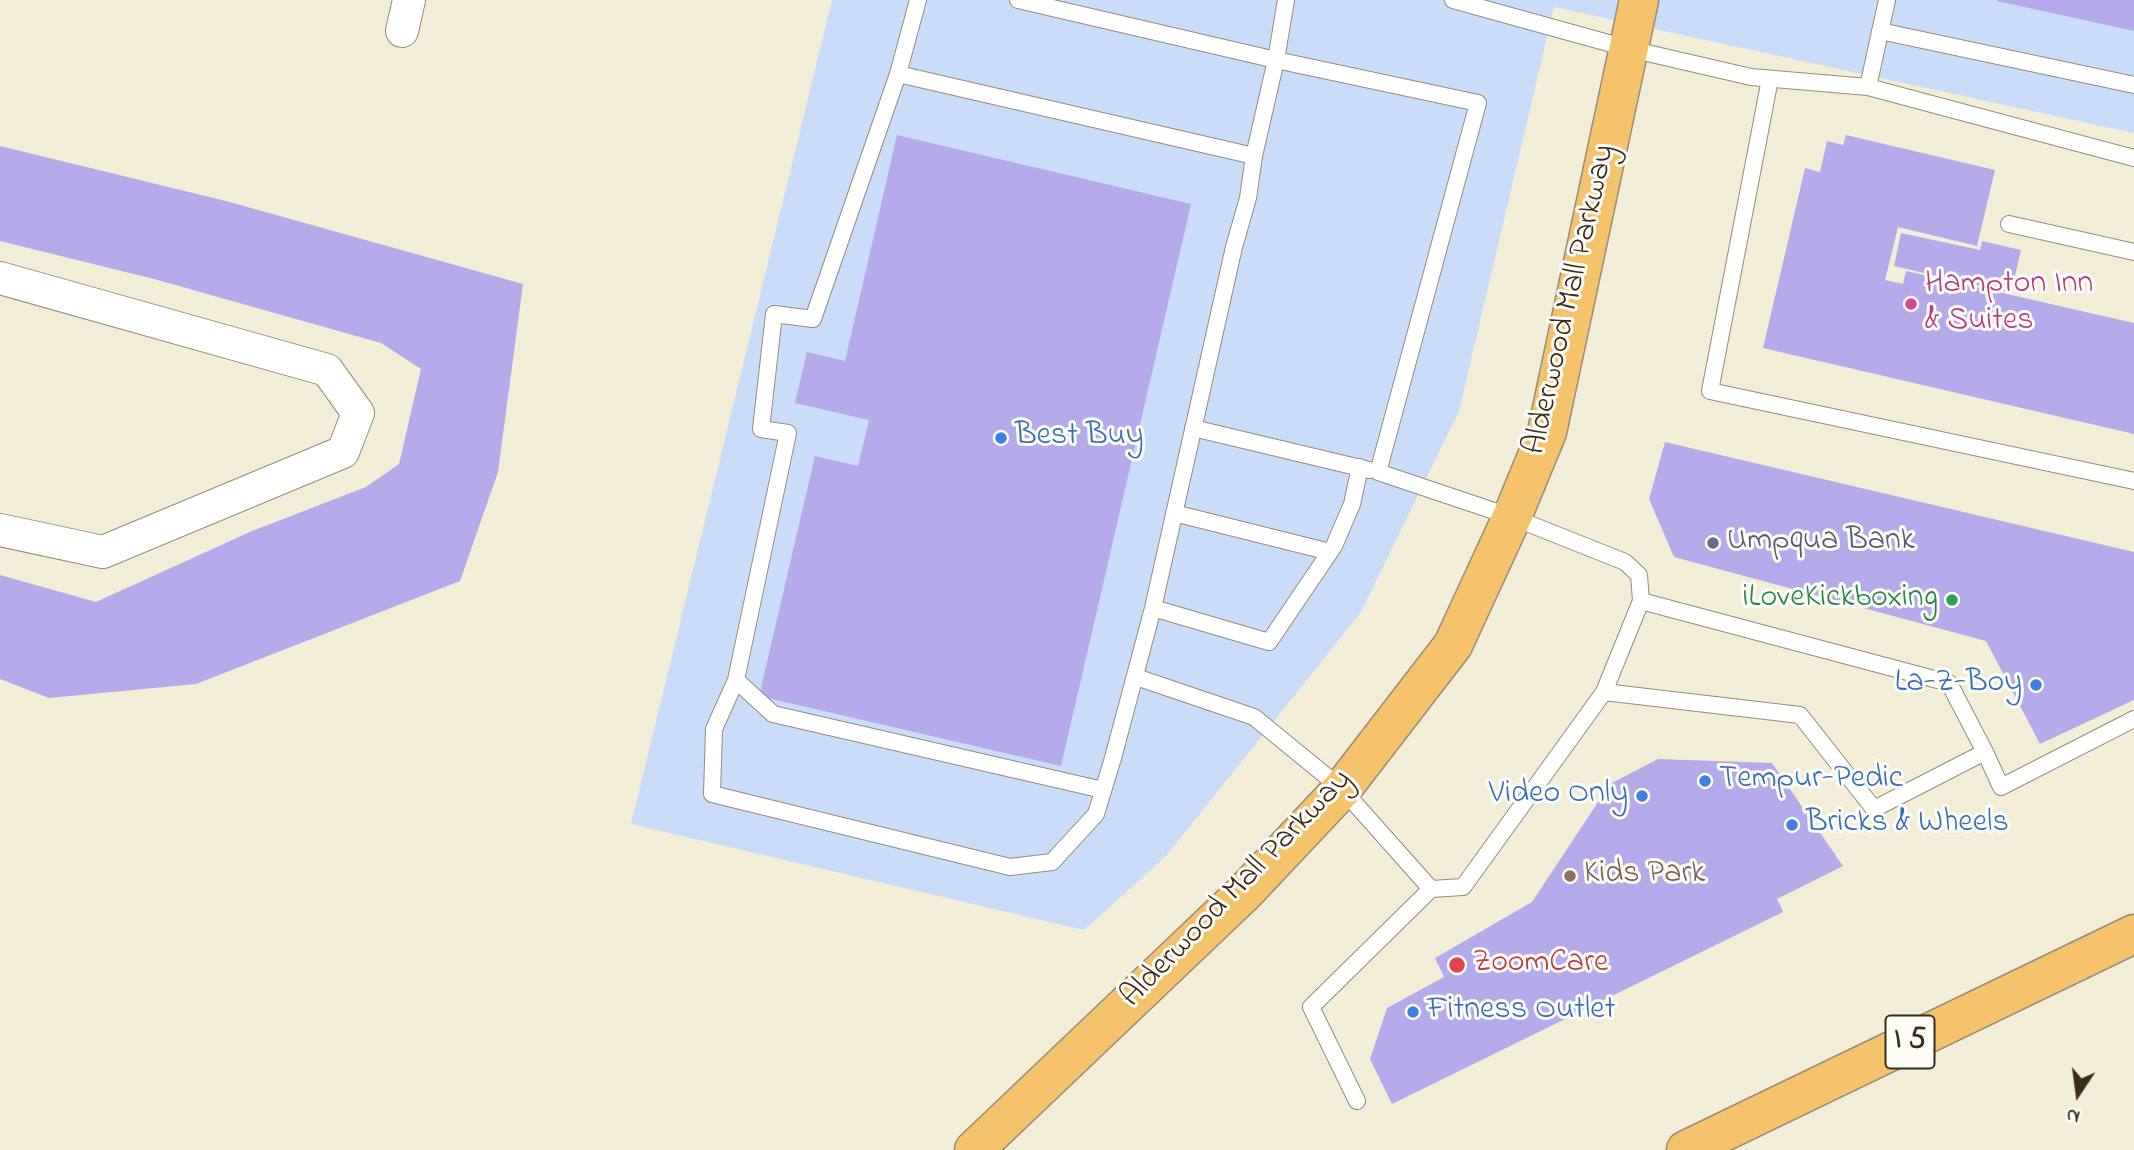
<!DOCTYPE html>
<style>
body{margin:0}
#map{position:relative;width:2134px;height:1150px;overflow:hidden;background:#f1edd6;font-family:"Indie Flower",sans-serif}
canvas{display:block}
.north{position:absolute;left:2043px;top:1059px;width:70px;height:70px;-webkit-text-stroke:5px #fdfcf7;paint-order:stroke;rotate:193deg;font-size:19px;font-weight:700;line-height:28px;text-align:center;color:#3b2a1e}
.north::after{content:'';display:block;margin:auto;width:24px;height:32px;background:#3b2a1e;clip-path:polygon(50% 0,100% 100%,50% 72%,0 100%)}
</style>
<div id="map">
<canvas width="2134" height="1150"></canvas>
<div class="north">N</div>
</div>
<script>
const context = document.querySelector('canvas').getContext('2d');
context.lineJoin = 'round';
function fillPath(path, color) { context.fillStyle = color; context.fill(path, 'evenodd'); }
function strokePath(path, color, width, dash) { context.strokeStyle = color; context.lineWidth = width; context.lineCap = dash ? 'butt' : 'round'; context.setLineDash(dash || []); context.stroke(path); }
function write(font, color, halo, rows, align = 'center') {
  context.font = font + ' "Indie Flower",sans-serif'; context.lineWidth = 6; context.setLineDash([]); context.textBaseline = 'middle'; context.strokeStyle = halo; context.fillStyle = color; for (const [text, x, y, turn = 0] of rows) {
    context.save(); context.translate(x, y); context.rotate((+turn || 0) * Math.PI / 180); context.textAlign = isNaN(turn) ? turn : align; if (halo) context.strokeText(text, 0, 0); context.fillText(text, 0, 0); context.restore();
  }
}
const built = new Path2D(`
 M 832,0 L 2134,0 L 2134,133 L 1554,7 L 1459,411 L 1361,612 L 1166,856 L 1084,930 L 631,824 Z`);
const building = new Path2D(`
 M 1997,0 L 2134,0 L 2134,31 L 1997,1 Z
 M 897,135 L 1191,204 L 1061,766 L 759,696 L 815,456 L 858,466 L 869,420 L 795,403 L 807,352 L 845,361 Z
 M 1846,135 L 1995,170 L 1977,246 L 1898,227 L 1885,280 L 1903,284 L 1906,271 L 2134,323 L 2134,434 L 1763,348 L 1805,168 L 1820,172 L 1827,141 L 1843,145 Z
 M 0,146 L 226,201 L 523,284 L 498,472 L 460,581 L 196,684 L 49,698 L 0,679 L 0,575 L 96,602 L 252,531 L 366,487 L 399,464 L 421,369 L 381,343 L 154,279 L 0,241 Z
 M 1901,233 L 1980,250 L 1982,241 L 2021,250 L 2011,293 L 1894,266 Z
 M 1665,442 L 2134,552 L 2134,700 L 2040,744 L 1986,641 L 1674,557 L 1649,499 Z
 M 1658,759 L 1772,763 L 1843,866 L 1777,899 L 1783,912 L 1392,1104 L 1370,1059 L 1387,1008 L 1444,977 L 1435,958 L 1532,902 L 1610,784 Z`);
const lane = new Path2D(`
 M 918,0 L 898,74 L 813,319 L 774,314 L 761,429 L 788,433 L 736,680 L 714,729 L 712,794 L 1010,867 L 1052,862 L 1096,814 L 1113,758 L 1153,608 L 1234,247 L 1248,198 L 1254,156 L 1276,60 L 1286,0
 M 1018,0 L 1276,60 L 1478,103 L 1378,472 L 1512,517 L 1625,562 L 1639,575 L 1641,601 L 1949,683 L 1985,752 L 1874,809 L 1800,715 L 1604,692 L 1463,887 L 1431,889 L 1342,789 L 1254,717 L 1136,677
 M 1453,0 L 1630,49 L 1751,77 L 1868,87 L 2134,158
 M 1880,31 L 2134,85
 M 898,74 L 1254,156
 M 1770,79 L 1710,391 L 2134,481
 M 1868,87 L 1887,0
 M 2009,224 L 2134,252
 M 1193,428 L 1369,470
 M 1174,513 L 1330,552
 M 1153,608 L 1269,642 L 1334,546 L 1352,504 L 1360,467
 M 736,680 L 773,714 L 1103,790
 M 1604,692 L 1641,601
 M 1985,752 L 2001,787 L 2134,719
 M 1357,1101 L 1311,1007 L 1431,889`);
const street = new Path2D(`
 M 402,31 L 409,0
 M 0,278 L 327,370 L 358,413 L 343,452 L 103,552 L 0,530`);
const primary = new Path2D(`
 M 974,1150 L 1245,892 L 1342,789 L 1453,645 L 1512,517 L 1547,432 L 1639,0`);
const highway = new Path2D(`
 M 1686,1150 L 2134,934`);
const markers = [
 [1911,304,7,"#d1479c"],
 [1001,438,7,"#3f7fe0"],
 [1713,543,7,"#5c6f8a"],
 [1952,600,7,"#2e9e5b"],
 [2036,685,7,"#3f7fe0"],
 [1705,781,7,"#3f7fe0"],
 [1642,796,7,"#3f7fe0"],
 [1792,825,7,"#3f7fe0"],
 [1570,876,7,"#8d6e63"],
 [1457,965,9,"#e0444e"],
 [1413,1012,7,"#3f7fe0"]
];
const shields = [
 [1910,1042,49]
];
const shieldNames = [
 ["I 5",1910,1042]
];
const hotelNames = [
 ["Hampton Inn",1925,286],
 ["& Suites",1925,323]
];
const streetNames = [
 ["Alderwood Mall Parkway",1572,300,-77],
 ["Alderwood Mall Parkway",1238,890,-46]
];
const shopNames = [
 ["Best Buy",1015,438],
 ["La-Z-Boy",2022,685,"right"],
 ["Tempur-Pedic",1719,781],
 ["Video Only",1628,796,"right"],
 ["Bricks & Wheels",1806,825],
 ["Fitness Outlet",1427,1012]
];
const serviceNames = [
 ["Umpqua Bank",1727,543]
];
const leisureNames = [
 ["iLoveKickboxing",1938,600]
];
const educationNames = [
 ["Kids Park",1584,876]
];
const healthNames = [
 ["ZoomCare",1473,965]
];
fillPath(built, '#c9dcf9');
fillPath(building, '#b6abea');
strokePath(lane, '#968c7a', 18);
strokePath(street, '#968c7a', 34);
strokePath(primary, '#968c7a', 41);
strokePath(highway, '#968c7a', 41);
strokePath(lane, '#fff', 16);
strokePath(street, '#fff', 32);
strokePath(primary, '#f4c26a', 38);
strokePath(highway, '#f4c26a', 38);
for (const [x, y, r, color] of markers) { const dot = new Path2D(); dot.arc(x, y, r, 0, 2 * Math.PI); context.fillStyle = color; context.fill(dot); strokePath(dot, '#fdfcf7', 2.5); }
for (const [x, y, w] of shields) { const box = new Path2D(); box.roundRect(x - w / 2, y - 26.5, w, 53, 5); context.fillStyle = '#fdfcf7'; context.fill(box); strokePath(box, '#3b2a1e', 2); }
write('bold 30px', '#3b2a1e', null, shieldNames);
write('32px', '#b23c85', '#fdfcf7', hotelNames, 'left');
write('32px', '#3b2a1e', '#fdfcf7', streetNames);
write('32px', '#366cbe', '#fdfcf7', shopNames, 'left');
write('32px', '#4e5e75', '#fdfcf7', serviceNames, 'left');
write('32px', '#27864d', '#fdfcf7', leisureNames, 'right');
write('32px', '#785e54', '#fdfcf7', educationNames, 'left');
write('32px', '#be3a42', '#fdfcf7', healthNames, 'left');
</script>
